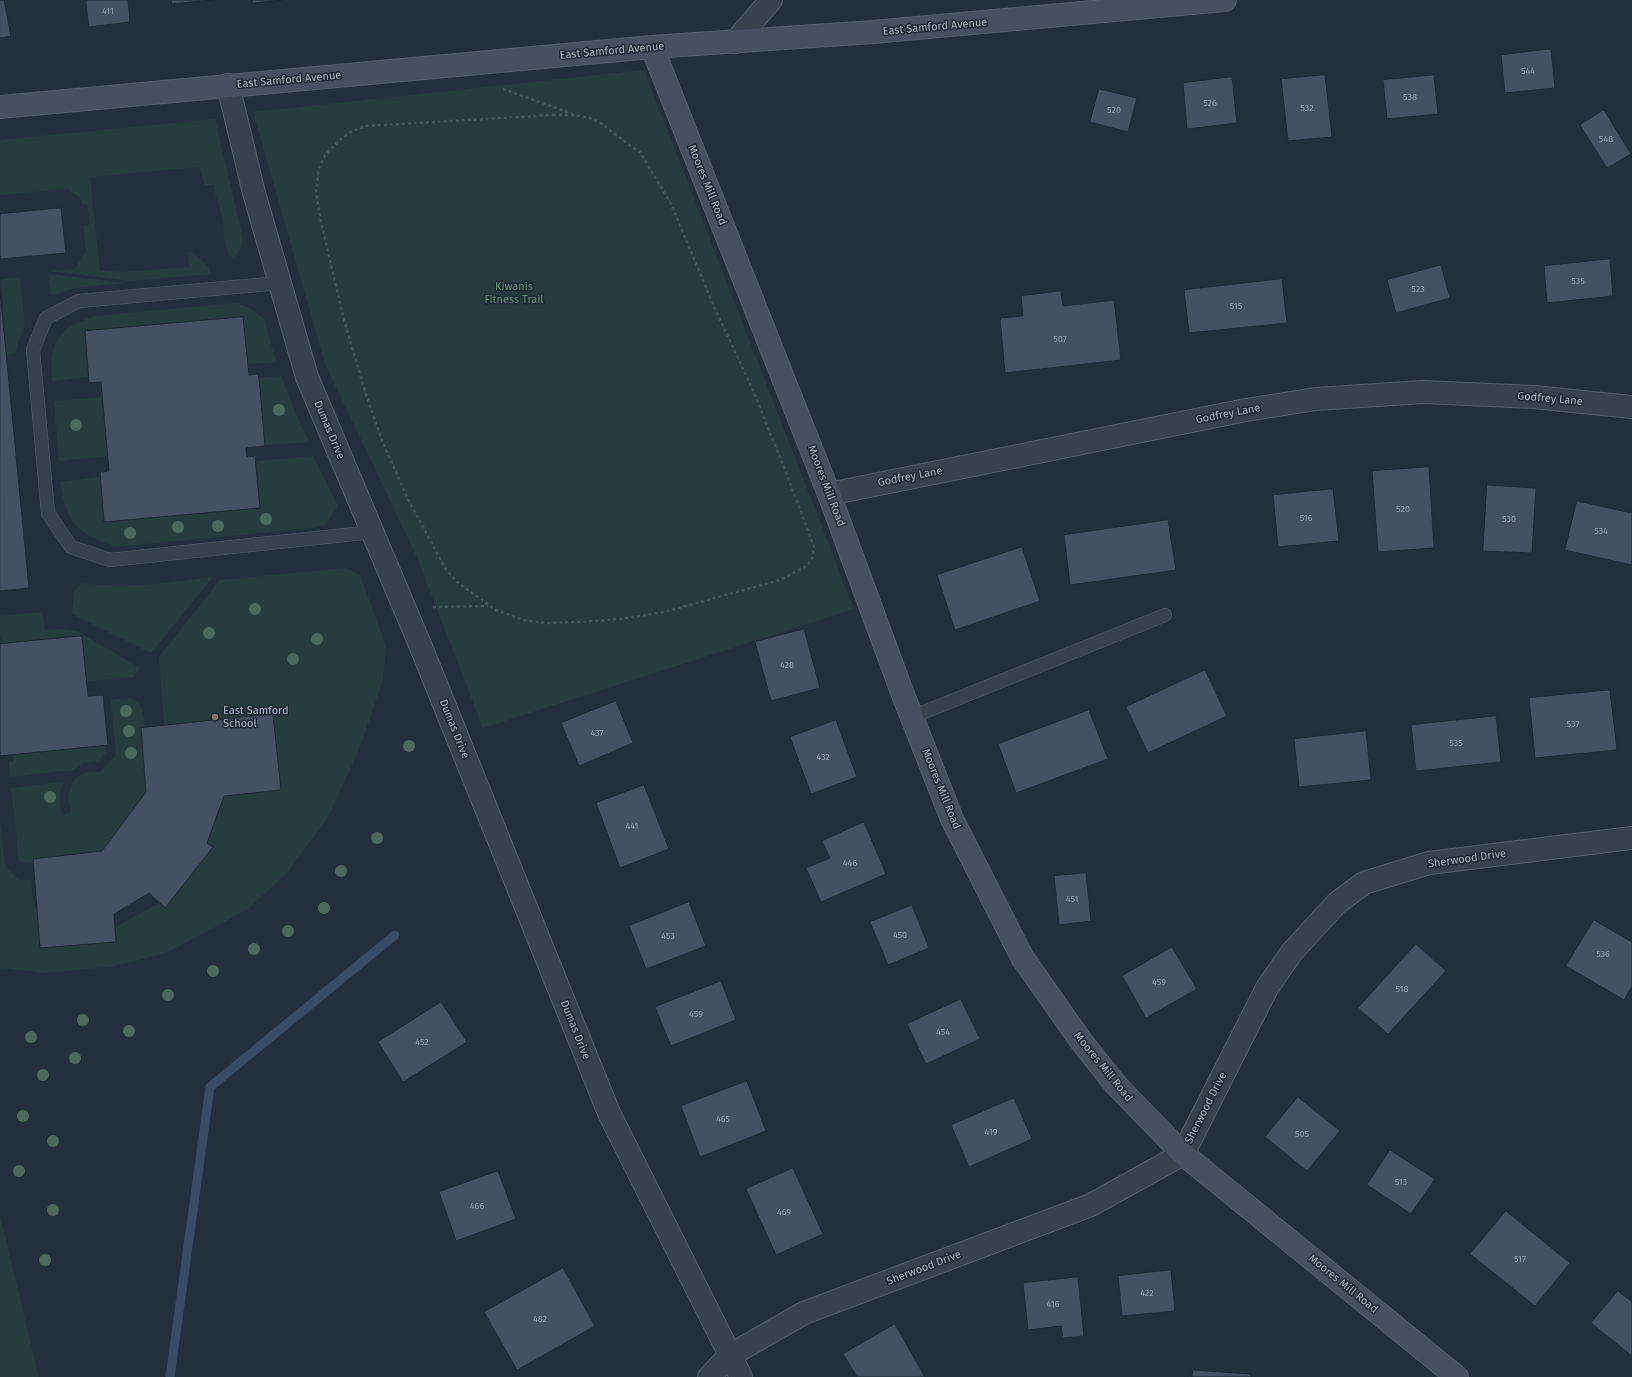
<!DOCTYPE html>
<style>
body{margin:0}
canvas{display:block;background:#242f3e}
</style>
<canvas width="1632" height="1377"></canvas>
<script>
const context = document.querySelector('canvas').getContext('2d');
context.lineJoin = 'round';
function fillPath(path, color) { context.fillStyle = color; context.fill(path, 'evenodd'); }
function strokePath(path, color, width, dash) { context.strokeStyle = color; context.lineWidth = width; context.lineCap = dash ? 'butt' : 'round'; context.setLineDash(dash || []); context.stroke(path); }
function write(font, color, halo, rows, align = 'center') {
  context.font = font + ' "Fira Sans",sans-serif'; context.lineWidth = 3; context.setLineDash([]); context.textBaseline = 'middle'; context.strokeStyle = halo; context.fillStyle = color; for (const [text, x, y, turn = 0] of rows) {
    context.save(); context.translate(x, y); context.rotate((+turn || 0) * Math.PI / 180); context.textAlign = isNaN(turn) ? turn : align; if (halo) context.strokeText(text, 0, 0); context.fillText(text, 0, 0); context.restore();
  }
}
const green = new Path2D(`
 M 644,70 L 854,609 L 483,728 L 416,555 L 325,364 L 253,112 Z
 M 215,119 L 243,239 C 242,246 240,253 234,257 L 229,256 L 224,239 L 223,220 L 213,185 L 205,185 L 199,167 L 90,177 L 100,271 L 125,272 L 189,267 L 188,253 L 193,252 L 209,268 L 210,274 L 131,281 L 50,271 L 75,269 L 86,252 L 83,225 L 90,224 L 87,204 L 82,204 L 80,198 L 67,189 L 0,195 L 0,140 Z
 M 48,274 L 126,283 L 81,287 L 65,291 L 54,296 L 51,295 Z
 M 20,277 L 25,326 L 18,342 L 16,353 L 6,355 L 1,279 Z
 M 236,303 L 247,307 L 264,318 L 276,362 L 247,364 L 243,317 L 85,331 L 89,377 L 52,381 C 48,343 59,327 95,316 Z
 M 281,376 L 299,421 L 309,442 L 265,445 L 259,378 Z
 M 102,397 L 107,456 L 59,461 L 54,401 Z
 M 313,456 L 338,506 L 326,524 L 312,528 L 115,547 C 76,532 67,524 60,482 L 100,477 L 104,522 L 260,508 L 256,461 Z
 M 347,568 L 360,575 L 386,646 L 383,680 L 359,750 L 327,819 L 286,874 L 249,908 L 212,929 L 166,953 L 115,966 L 47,973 L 0,968 L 0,824 L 5,866 L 19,880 L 31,880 L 34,908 L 115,927 L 160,903 L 165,907 L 213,847 L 207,843 L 224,796 L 281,790 L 273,714 L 164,725 L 159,657 L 220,580 Z
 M 213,577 L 151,653 L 72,614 L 75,589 L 83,583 C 126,590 170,582 213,577 Z
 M 42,612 L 45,630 L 61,629 L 77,631 L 140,668 L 134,677 L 87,681 L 82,638 L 3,644 L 2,636 L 0,637 L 0,616 Z
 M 127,698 C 144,699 143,714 145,728 L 141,728 L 146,792 L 102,851 L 34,859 L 34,863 L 26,864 L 19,860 L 11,788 L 64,782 C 58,795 59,803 62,816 L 71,812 C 70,806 67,799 69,793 C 72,777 85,770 100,772 L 116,755 L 111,700 Z
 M 105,745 L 106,752 L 98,761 L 84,763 L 73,770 L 10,777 L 9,762 L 13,761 L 13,755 Z
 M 0,1215 L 38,1374 L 38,1377 L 0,1377 Z`);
const stream = new Path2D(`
 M 170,1377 L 210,1087 L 395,935`);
const building = new Path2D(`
 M 0,0 L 4,0 L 11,36 L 0,38 Z
 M 86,0 L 128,0 L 130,22 L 89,27 Z
 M 171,0 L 213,0 L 172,4 Z
 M 252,0 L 283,0 L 253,3 Z
 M 1551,49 L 1555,88 L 1505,93 L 1501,55 Z
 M 1325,75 L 1332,137 L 1288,141 L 1281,79 Z
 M 1434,75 L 1438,114 L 1387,119 L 1383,80 Z
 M 1232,77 L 1237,123 L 1187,129 L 1183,83 Z
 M 1099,89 L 1137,98 L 1128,132 L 1090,122 Z
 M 1604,110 L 1631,154 L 1607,168 L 1580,125 Z
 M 61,208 L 66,253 L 0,259 L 0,214 Z
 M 1610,259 L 1613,296 L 1547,303 L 1544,266 Z
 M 1441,265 L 1450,298 L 1396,313 L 1387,280 Z
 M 1282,279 L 1287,323 L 1189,333 L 1184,290 Z
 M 0,291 L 29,588 L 0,591 Z
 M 1061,291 L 1063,306 L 1114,300 L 1121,360 L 1005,373 L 1000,318 L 1023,316 L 1021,296 Z
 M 243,317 L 249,375 L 258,374 L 259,378 L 265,446 L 246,448 L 247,457 L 255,456 L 260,508 L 104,522 L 100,472 L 109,471 L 101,382 L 89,383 L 85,331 Z
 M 1429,467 L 1434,548 L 1378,552 L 1372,471 Z
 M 1487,485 L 1536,488 L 1532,553 L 1483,551 Z
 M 1333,489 L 1339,541 L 1278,547 L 1273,495 Z
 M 1577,501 L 1632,513 L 1632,565 L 1565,550 Z
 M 1168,520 L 1176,570 L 1070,585 L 1064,535 Z
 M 1022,547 L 1040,601 L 955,630 L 937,575 Z
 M 804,629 L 820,688 L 771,701 L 755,642 Z
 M 82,636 L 88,696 L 103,695 L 108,745 L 0,756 L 0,644 Z
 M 1205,670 L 1227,716 L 1148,753 L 1126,707 Z
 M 1610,690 L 1617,750 L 1535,758 L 1529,698 Z
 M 616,701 L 633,743 L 579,766 L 561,723 Z
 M 1089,710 L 1108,759 L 1016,793 L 998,744 Z
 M 273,714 L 281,790 L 224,796 L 207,843 L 213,847 L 165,908 L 149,893 L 114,914 L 116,942 L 40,948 L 33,859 L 102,851 L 146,792 L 141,728 Z
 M 1496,716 L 1501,762 L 1416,771 L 1411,725 Z
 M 836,720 L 857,777 L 811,794 L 790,737 Z
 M 1366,731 L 1371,780 L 1299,787 L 1294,739 Z
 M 644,785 L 669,849 L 620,868 L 596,803 Z
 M 864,822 L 886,874 L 821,902 L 806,868 L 830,858 L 822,841 Z
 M 1086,873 L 1091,921 L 1059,925 L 1054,876 Z
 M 689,902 L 706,946 L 646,969 L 629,926 Z
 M 912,905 L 929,948 L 888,965 L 870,922 Z
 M 1594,920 L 1632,942 L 1632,986 L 1624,1000 L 1566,966 Z
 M 1416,944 L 1446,971 L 1388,1034 L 1358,1008 Z
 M 1172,947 L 1197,989 L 1146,1018 L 1122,976 Z
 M 721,981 L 736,1020 L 671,1046 L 655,1007 Z
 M 961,999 L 980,1039 L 926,1064 L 907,1024 Z
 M 441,1002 L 467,1042 L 403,1082 L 378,1042 Z
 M 747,1081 L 766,1131 L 700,1157 L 681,1106 Z
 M 1298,1097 L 1340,1131 L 1307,1171 L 1265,1137 Z
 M 1014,1098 L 1032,1139 L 969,1167 L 951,1125 Z
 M 1390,1150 L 1435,1179 L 1411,1214 L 1367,1185 Z
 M 793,1168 L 823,1234 L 776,1255 L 746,1189 Z
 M 498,1171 L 516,1219 L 456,1241 L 439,1192 Z
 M 1506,1211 L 1570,1263 L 1535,1306 L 1470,1254 Z
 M 563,1268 L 595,1326 L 517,1370 L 484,1312 Z
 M 1171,1270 L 1175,1311 L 1122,1316 L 1118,1276 Z
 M 1078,1277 L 1084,1336 L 1063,1338 L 1061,1326 L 1028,1330 L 1023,1283 Z
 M 1618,1291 L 1632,1302 L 1632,1356 L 1591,1323 Z
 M 895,1324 L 925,1377 L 857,1377 L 843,1354 Z
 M 1193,1370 L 1251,1374 L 1251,1377 L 1192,1377 Z`);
const path = new Path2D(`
 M 503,89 L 573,114
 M 553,115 L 575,115 L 590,118 L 602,124 L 628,144 L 640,152 L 671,204 L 715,309 L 752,388 L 787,475 L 814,547 L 812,558 L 808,565 L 780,580 L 664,612 L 621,619 L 578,622 L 547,623 L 523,620 L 496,610 L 457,582 L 445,568 L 408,499 L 382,441 L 365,391 L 344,320 L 321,222 L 316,192 L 319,168 L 325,155 L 342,138 L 352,131 L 366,126 Z
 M 433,607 L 488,606`);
const lane = new Path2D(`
 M 280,283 L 79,301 L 46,318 L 33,350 L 48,513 L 71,547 L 110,560 L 373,532
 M 912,717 L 1165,615`);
const street = new Path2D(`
 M 735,42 L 771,0
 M 228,85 L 254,193 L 307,377 L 421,647 L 609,1113 L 741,1377
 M 829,494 L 1246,410 L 1316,399 L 1423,392 L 1534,397 L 1632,407
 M 709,1377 L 729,1356 L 804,1313 L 1091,1205 L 1183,1154 L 1267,988 L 1292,952 L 1337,903 L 1364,883 L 1429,863 L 1632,838`);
const secondary = new Path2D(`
 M 652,47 L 829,494 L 902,692 L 952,819 L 1022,957 L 1081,1041 L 1116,1085 L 1183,1154 L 1457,1377
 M 0,107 L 652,47 L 873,32 L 1225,0`);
const trees = [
 [279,410],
 [76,425],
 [266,519],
 [218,526],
 [178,527],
 [130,533],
 [255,609],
 [209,633],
 [317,639],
 [293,659],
 [126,711],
 [129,731],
 [409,746],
 [131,753],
 [50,797],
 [377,838],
 [341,871],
 [324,908],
 [288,931],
 [254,949],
 [213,971],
 [168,995],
 [83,1020],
 [129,1031],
 [31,1037],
 [75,1058],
 [43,1075],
 [23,1116],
 [53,1141],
 [19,1171],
 [53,1210],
 [45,1260]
];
const markers = [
 [215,717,4,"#8d6e63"]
];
const numberNames = [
 ["411",108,11],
 ["544",1528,71],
 ["538",1410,97],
 ["526",1210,103],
 ["532",1307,108],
 ["520",1114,110],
 ["548",1606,139],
 ["535",1578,281],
 ["523",1418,289],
 ["515",1236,306],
 ["507",1060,339],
 ["520",1403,509],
 ["516",1306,518],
 ["530",1509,519],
 ["534",1601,531],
 ["428",787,665],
 ["537",1573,724],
 ["437",597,733],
 ["535",1456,743],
 ["432",823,757],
 ["441",632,826],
 ["446",850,863],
 ["451",1072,899],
 ["450",900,935],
 ["453",668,936],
 ["536",1603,954],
 ["459",1159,982],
 ["518",1402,989],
 ["459",696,1014],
 ["454",943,1032],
 ["452",422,1042],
 ["465",723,1119],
 ["419",991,1132],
 ["505",1302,1134],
 ["513",1401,1182],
 ["466",477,1206],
 ["469",784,1212],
 ["517",1520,1259],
 ["422",1147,1293],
 ["416",1053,1304],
 ["482",540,1319]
];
const streetNames = [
 ["East Samford Avenue",935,27,-5],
 ["East Samford Avenue",612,51,-5],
 ["East Samford Avenue",289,80,-5],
 ["Moores Mill Road",707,185,68],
 ["Godfrey Lane",1550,399,5],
 ["Godfrey Lane",1228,414,-11],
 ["Dumas Drive",329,430,67],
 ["Godfrey Lane",910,477,-11],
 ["Moores Mill Road",826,486,69],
 ["Dumas Drive",454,729,68],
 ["Moores Mill Road",941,789,68],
 ["Sherwood Drive",1467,859,-8],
 ["Dumas Drive",575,1030,68],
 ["Moores Mill Road",1103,1067,51],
 ["Sherwood Drive",1206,1108,-63],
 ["Sherwood Drive",924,1268,-21],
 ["Moores Mill Road",1343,1284,39]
];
const parkNames = [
 ["Kiwanis",514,287],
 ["Fitness Trail",514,300]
];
const poiNames = [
 ["East Samford",223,711],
 ["School",223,724]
];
fillPath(green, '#263c3f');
strokePath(stream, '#394c67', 9);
fillPath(building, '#455162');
strokePath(building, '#1f2835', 1);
strokePath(lane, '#565f6c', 14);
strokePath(street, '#565f6c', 24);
strokePath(secondary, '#565f6c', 24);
strokePath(path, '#44595c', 2.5, [3, 3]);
strokePath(lane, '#38414e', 13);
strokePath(street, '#38414e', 22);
strokePath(secondary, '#465061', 22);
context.fillStyle = '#4b6a5d';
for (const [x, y] of trees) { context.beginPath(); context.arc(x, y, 6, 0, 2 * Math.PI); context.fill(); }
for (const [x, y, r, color] of markers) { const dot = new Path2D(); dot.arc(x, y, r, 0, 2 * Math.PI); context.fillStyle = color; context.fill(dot); strokePath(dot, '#1d2633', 1.5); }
write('9px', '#98a1af', null, numberNames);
write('11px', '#b4bcc9', '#1d2633', streetNames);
write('11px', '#6b9a76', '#1d2633', parkNames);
write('11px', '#b4bcc9', '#1d2633', poiNames, 'left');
</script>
